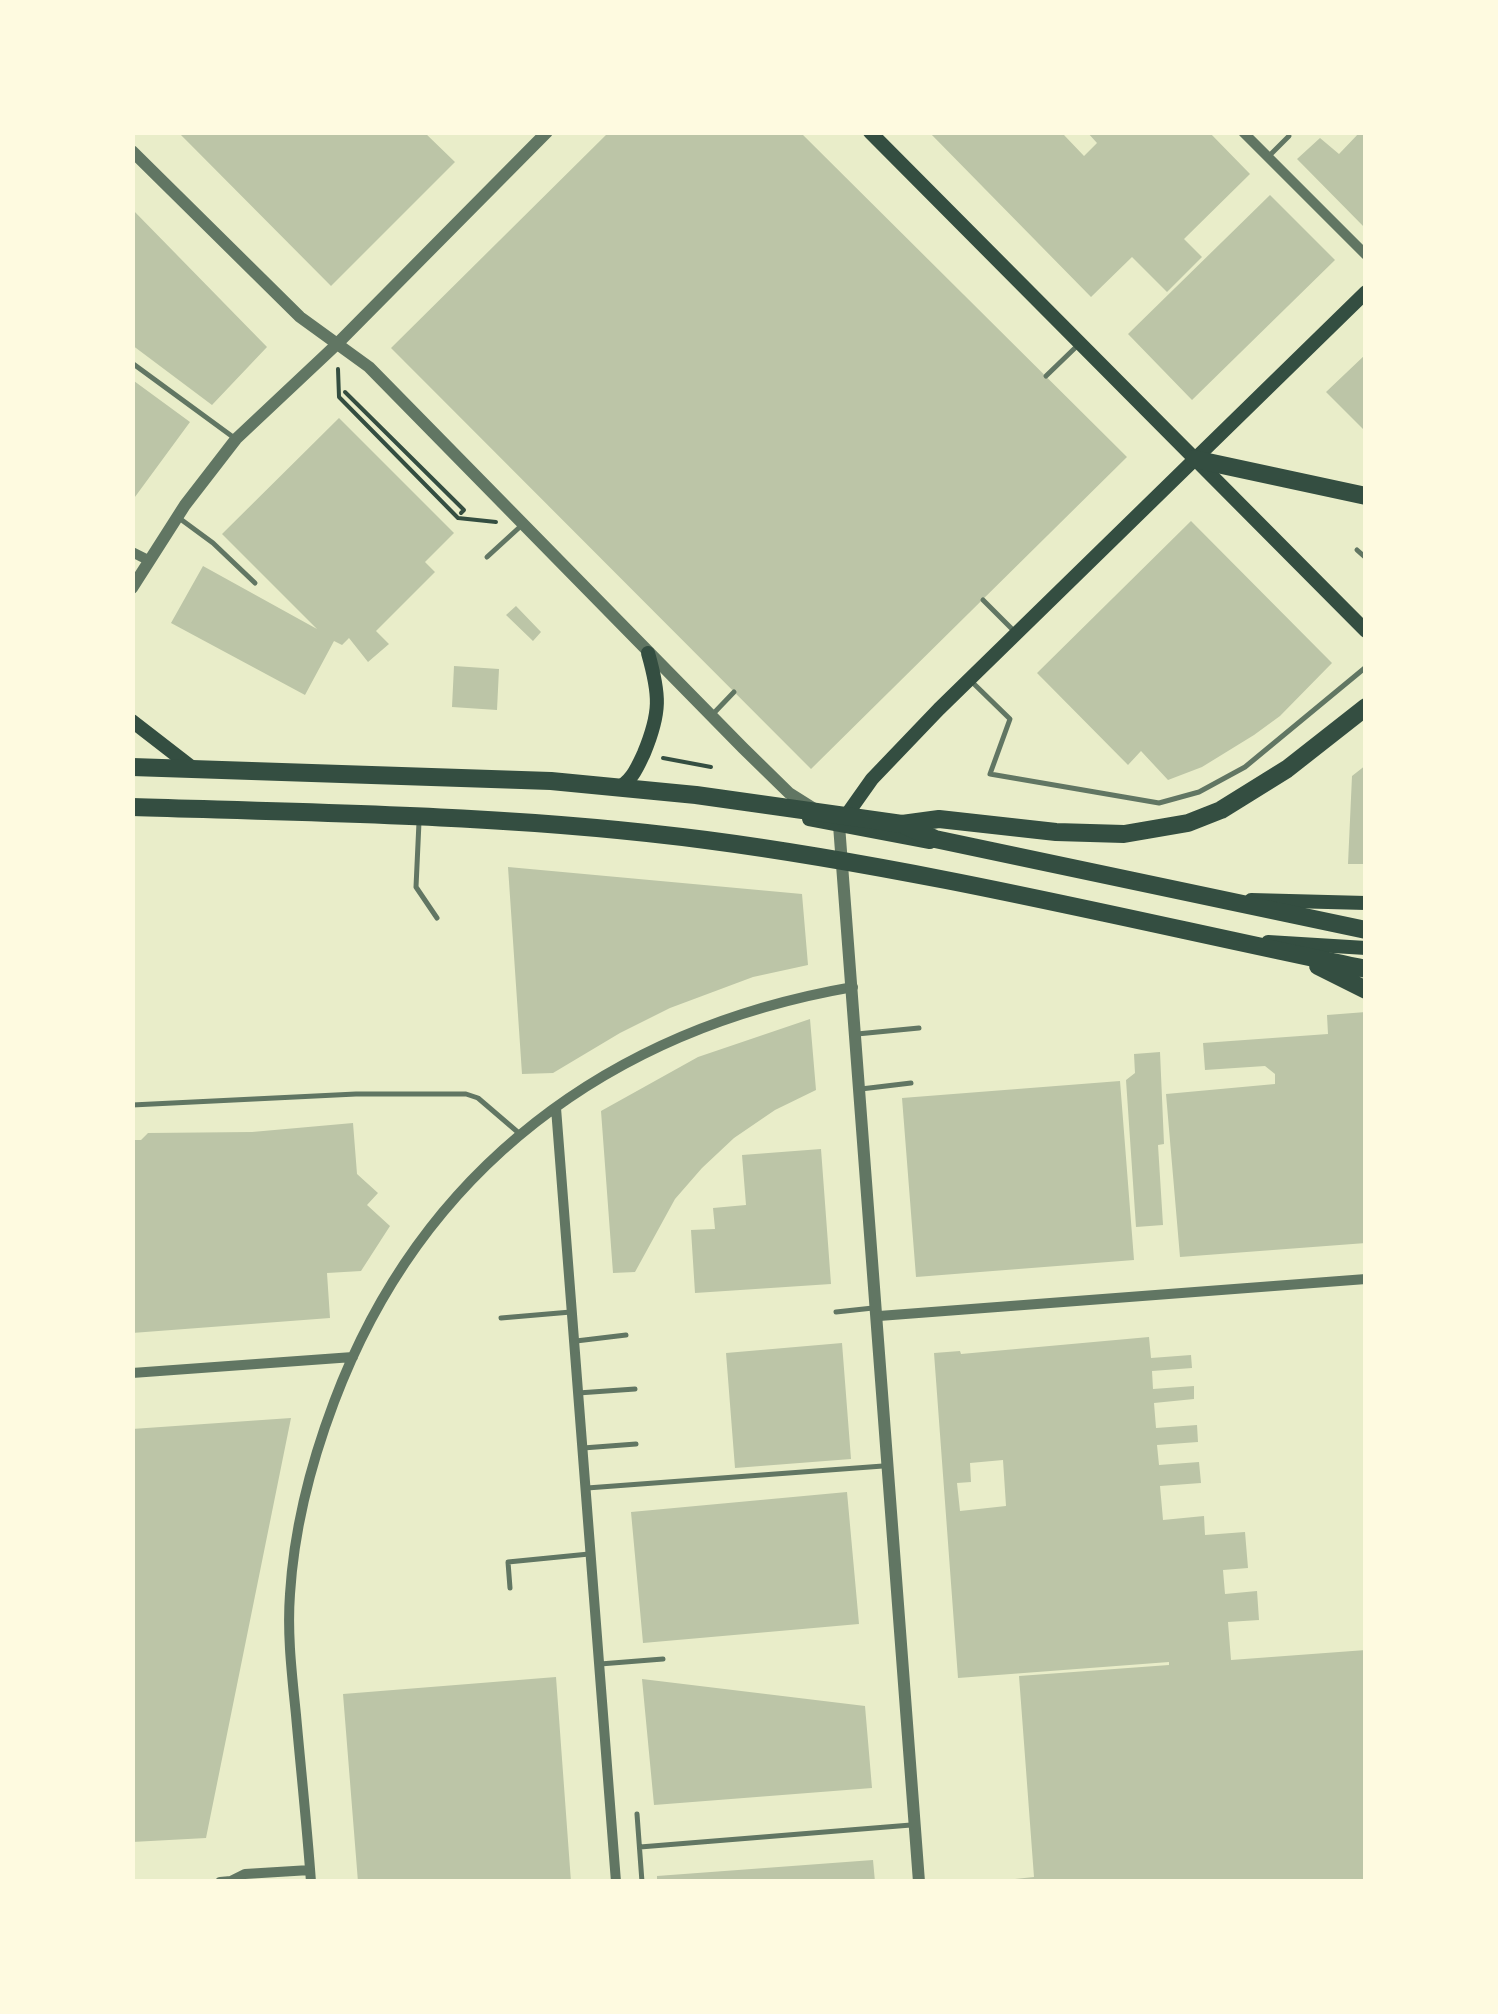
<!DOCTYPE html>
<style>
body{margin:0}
#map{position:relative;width:1498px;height:2014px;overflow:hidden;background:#e9edc9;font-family:Spectral,serif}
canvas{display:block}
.frame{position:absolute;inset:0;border:135px solid #fefae0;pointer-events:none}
</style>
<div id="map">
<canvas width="1498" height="2014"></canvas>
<div class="frame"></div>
</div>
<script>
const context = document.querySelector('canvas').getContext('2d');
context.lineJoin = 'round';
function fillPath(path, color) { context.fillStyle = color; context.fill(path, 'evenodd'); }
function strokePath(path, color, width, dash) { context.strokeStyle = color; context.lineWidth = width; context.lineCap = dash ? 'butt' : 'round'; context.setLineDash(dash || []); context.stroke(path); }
const building = new Path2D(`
 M 178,132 L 424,132 L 455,162 L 331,286 Z
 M 609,132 L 800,132 L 1127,457 L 811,769 L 391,348 Z
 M 929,132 L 1066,132 L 1064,135 L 1084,156 L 1097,143 L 1087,132 L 1209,132 L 1250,174 L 1184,239 L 1202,257 L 1167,292 L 1132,257 L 1091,297 Z
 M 1360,132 L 1366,137 L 1366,229 L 1297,159 L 1320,138 L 1339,154 Z
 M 1270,195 L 1335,260 L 1192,400 L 1128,334 Z
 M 132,209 L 267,347 L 212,405 L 132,345 Z
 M 1366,354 L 1366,432 L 1326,392 Z
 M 134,381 L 190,422 L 132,501 L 132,384 Z
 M 339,418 L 454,533 L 425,562 L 435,572 L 376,631 L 389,644 L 368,662 L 349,638 L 342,645 L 334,641 L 305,695 L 171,623 L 203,566 L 317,629 L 222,534 Z
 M 1191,521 L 1332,663 L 1280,716 L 1254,735 L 1202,767 L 1168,780 L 1141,751 L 1128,765 L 1037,673 Z
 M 516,606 L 541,632 L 533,641 L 506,615 Z
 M 454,666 L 499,669 L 497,710 L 452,707 Z
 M 1366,765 L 1366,864 L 1348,864 L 1352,776 Z
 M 508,867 L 802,894 L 808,965 L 753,977 L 670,1008 L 620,1033 L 553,1073 L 522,1074 Z
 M 1366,1012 L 1366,1243 L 1180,1257 L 1166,1094 L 1275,1084 L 1275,1074 L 1265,1066 L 1205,1070 L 1203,1043 L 1328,1034 L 1327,1015 Z
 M 810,1019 L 816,1090 L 775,1110 L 734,1138 L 702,1168 L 675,1199 L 635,1272 L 613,1273 L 601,1111 L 698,1057 Z
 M 1160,1052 L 1164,1144 L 1158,1145 L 1163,1225 L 1136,1227 L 1126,1080 L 1135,1073 L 1134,1054 Z
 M 1120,1081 L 1134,1260 L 916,1277 L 902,1098 Z
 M 353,1123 L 357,1174 L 378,1193 L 367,1205 L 390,1226 L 361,1271 L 327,1273 L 330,1318 L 132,1333 L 132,1140 L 141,1140 L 148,1133 L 252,1132 Z
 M 821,1149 L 831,1284 L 695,1293 L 691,1230 L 715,1229 L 713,1208 L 746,1205 L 742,1155 Z
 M 1149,1337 L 1151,1358 L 1191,1355 L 1192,1368 L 1152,1371 L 1153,1389 L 1194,1386 L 1194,1399 L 1154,1403 L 1156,1428 L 1197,1425 L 1198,1442 L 1157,1445 L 1159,1465 L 1199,1462 L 1201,1483 L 1160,1486 L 1163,1520 L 1204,1516 L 1205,1535 L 1245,1532 L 1248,1568 L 1223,1570 L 1225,1594 L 1257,1591 L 1259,1620 L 1228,1622 L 1231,1660 L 1366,1650 L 1366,1882 L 1015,1882 L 1015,1879 L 1034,1877 L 1019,1676 L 1169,1665 L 1169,1662 L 958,1678 L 934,1353 L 960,1351 L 961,1354 ZM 1003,1460 L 1006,1506 L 960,1511 L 957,1483 L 971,1482 L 970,1463 Z
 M 842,1343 L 851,1459 L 735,1468 L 726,1353 Z
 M 291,1418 L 206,1838 L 132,1842 L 132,1429 Z
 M 847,1492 L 859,1624 L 643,1643 L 631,1512 Z
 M 556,1677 L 571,1882 L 358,1882 L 343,1694 Z
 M 642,1679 L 865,1706 L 872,1788 L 654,1805 Z
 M 873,1860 L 875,1882 L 657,1882 L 657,1876 Z`);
const path = new Path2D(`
 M 338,369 L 339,397 L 458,518 L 496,522
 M 345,392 L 464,510 L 461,513
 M 663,758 L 711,767`);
const service = new Path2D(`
 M 1270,155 L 1289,136
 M 132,363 L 233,437
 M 1046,376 L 1076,347
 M 179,518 L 213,543 L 255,583
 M 1357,550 L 1366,558
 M 487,557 L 522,525
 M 983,600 L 1016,633
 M 971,681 L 1010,719 L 990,774 L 1159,803 L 1199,792 L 1245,767 L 1366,667
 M 712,715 L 734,692
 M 419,822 L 416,887 L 437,918
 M 857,1034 L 919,1028
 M 861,1089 L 911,1083
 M 132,1105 L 356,1094 L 466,1094 L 478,1098 L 520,1134
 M 836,1312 L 873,1308
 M 501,1318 L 571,1312
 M 576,1341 L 626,1335
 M 578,1393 L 635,1389
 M 583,1448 L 636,1444
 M 587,1488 L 883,1466
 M 510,1588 L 508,1562 L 589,1554
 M 600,1664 L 663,1659
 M 637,1814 L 642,1882
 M 640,1847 L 911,1825`);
const minor = new Path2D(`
 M 1243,132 L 1366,255
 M 132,552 L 148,560
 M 556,1108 L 616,1882
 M 879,1316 L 1366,1279
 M 132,1373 L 353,1357
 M 220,1882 L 231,1881 L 245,1874 L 310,1870
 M 311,1882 C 307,1826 301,1771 296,1715 C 292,1675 287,1635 290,1594 C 294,1529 311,1463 334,1402 C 422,1168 610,1029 853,987`);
const tertiary = new Path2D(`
 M 132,151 L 300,317 L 369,367 L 743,748 L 789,793 L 816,810
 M 132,588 L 185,505 L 236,439 L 336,345 L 547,132
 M 833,821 L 839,825 L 919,1882`);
const secondary = new Path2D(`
 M 870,132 L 1366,631
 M 132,721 L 194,769
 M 616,789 C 632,781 637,768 644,753 C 661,712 660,695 648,653
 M 809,819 L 930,842
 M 843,820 L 872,779 L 939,709 L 1366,292
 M 1251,900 L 1366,903
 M 1268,942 L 1366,948`);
const motorway = new Path2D(`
 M 1194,459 L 1366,496
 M 132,767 L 551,781 L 696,795 L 902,824 L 939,819 L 1056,832 L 1124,834 L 1188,823 L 1221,810 L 1287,769 L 1366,707
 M 132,807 C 324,813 516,815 706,840 C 927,869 1147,924 1366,969
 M 902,824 L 935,839 L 1366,930
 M 1318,966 L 1366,990`);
fillPath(building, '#bcc5a7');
strokePath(path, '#344e41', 4);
strokePath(service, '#617663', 5);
strokePath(minor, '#617663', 10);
strokePath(tertiary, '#617663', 12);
strokePath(secondary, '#344e41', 14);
strokePath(motorway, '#344e41', 18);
</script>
